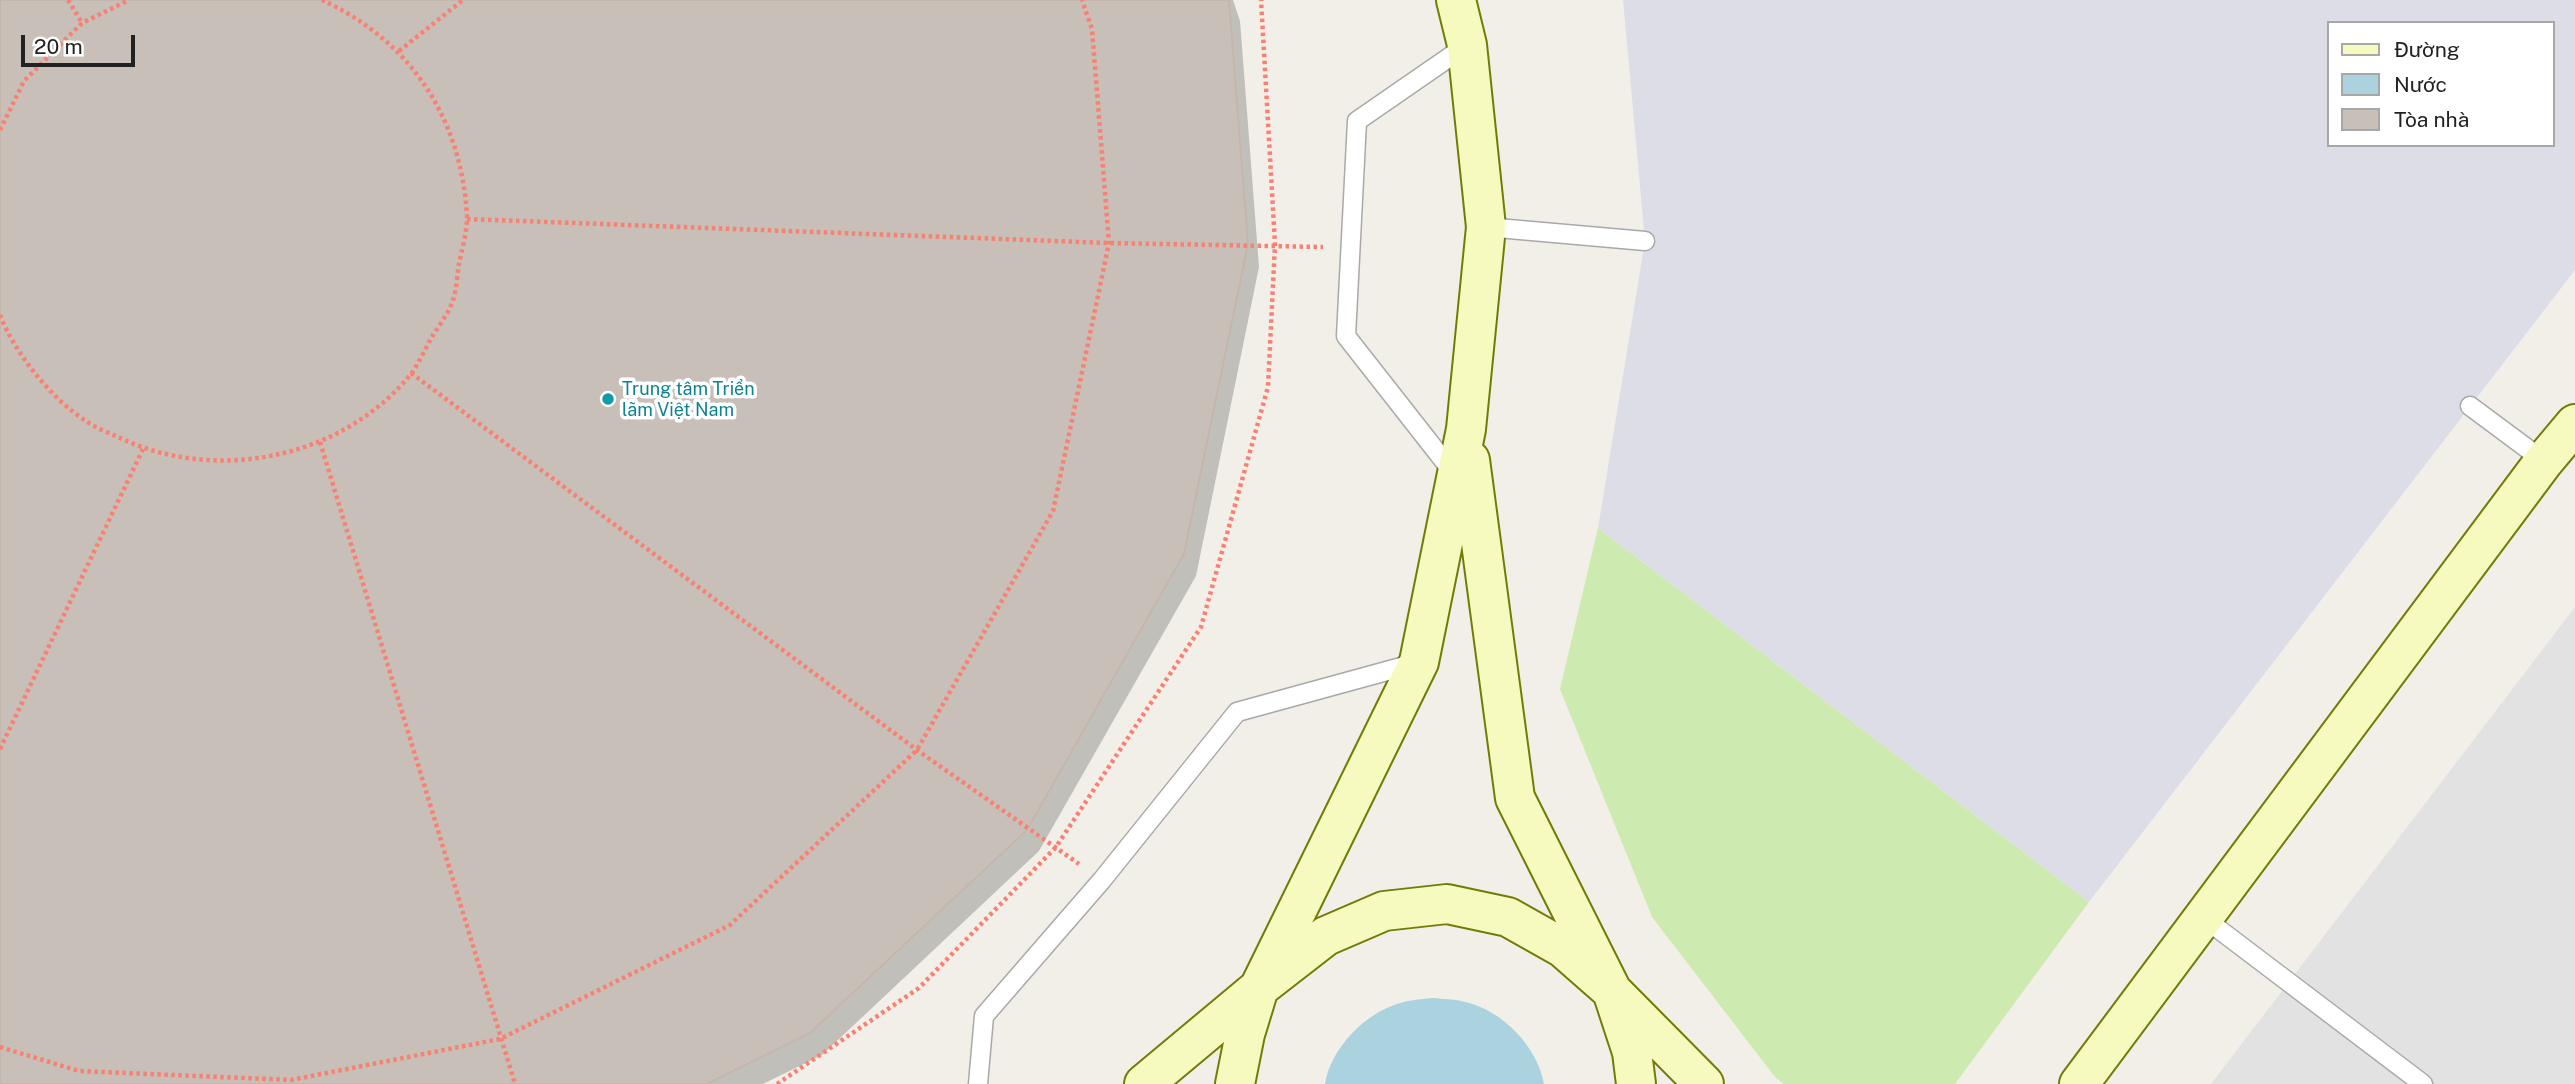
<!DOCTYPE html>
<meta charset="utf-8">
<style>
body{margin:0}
#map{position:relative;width:2575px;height:1084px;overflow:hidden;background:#f2efe9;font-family:"Public Sans",sans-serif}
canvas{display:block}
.legend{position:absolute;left:2327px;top:21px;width:228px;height:126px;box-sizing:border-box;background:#fff;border:2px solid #a7a7a7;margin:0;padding:9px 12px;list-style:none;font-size:21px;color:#222}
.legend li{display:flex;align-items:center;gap:14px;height:35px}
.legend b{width:35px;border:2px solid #a7a7a7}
.scale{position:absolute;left:21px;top:35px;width:114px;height:32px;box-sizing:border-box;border:4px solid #222;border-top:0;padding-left:9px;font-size:21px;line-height:24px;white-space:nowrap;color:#222;-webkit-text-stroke:5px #fff;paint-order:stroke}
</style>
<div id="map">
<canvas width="2575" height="1084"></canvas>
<ul class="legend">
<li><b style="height:9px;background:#f7fabf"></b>Đường</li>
<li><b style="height:19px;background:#aad3df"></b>Nước</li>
<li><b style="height:19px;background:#c7bfb8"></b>Tòa nhà</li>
</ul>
<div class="scale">20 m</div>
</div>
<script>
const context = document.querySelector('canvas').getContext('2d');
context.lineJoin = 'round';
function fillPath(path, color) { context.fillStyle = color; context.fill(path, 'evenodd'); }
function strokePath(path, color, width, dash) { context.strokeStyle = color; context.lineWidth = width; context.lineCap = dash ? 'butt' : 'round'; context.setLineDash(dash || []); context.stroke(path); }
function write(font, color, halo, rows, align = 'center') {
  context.font = font + ' "Public Sans",sans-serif'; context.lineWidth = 7; context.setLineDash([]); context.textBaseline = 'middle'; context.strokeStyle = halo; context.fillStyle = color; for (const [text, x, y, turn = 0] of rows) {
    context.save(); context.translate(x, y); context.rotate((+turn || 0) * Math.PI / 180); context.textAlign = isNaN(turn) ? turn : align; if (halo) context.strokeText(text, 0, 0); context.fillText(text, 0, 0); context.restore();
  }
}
const grass = new Path2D(`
 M 1598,528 L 2089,902 L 1955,1084 L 1784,1084 L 1775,1077 L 1652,917 L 1560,689 Z`);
const parking = new Path2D(`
 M 2575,607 L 2575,1084 L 2211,1084 Z`);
const plaza = new Path2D(`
 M 1623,0 L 2575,0 L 2575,270 L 2089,902 L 1598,528 L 1645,241 ZM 2328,23 L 2552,23 L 2552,145 L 2328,145 Z`);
const water = new Path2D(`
 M 1433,998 C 1443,999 1455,999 1465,1002 C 1502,1010 1538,1047 1544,1084 L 1325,1084 C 1331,1048 1365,1013 1400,1003 C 1410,1000 1422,999 1433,998 Z`);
const shadow = new Path2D(`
 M 0,0 L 1233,0 L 1240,21 L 1259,267 L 1196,576 L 1039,851 L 822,1055 L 763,1084 L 0,1084 Z`);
const building = new Path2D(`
 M 0,0 L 1229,0 L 1248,244 L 1184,554 L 1027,830 L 810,1033 L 707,1084 L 0,1084 Z`);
const path = new Path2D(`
 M 68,0 L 82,23
 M 399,51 L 463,0
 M 0,130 L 24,81 L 82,23 L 129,0
 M 467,219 L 1109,243 L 1323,247
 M 0,315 C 15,354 53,401 89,423 C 98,429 109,433 118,437 C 215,484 342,459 411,374 C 419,363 425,349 432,337 C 439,325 449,313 453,300 C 457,289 457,275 459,264 C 462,249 467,232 467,217 C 462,119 411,41 322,0
 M 411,373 L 917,750 L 1079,864
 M 320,442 L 515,1084
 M 0,749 L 143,449
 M 0,1047 L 79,1071 L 291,1080 L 500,1039 L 730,925 L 917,750 L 1053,511 L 1109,243 L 1092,29 L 1082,0
 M 777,1084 L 919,988 L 1056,847 L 1201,627 L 1268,387 L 1275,244 L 1261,0`);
const lane = new Path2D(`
 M 1486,227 L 1645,241
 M 2470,406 L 2544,461
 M 1455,475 L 1346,336 L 1357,121 L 1467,45
 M 2204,918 L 2423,1084
 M 978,1084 L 984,1016 L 1102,880 L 1237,712 L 1416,663`);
const secondary = new Path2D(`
 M 1470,460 L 1515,798 L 1612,991 L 1704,1084
 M 1144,1084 L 1259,988 L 1419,662 L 1466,429 L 1486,227 L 1467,45 L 1456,0
 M 1235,1084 L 1245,1034 L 1259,988 L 1326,936 L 1384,911 L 1447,904 L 1508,917 L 1563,948 L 1612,991 L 1632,1052 L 1636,1084
 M 2079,1084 L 2544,461 L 2575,424`);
const markers = [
 [608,399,7,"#0f9aa8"]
];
const cultureNames = [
 ["Trung tâm Triển",622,389],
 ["lãm Việt Nam",622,410]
];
fillPath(grass, '#cdebb0');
fillPath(parking, '#e2e2e2');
fillPath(plaza, '#dddde8');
fillPath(water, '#aad3df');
fillPath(shadow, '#0003');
fillPath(building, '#c7bfb8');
strokePath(building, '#c4b6ab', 2);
strokePath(lane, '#a9a9a9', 21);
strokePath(secondary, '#707d05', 42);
strokePath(path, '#fa8072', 4.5, [3.5, 3.5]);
strokePath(lane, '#fff', 18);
strokePath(secondary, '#f7fabf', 38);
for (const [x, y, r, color] of markers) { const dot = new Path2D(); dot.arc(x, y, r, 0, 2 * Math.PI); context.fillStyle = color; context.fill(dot); strokePath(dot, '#fff', 2.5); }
write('18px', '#0d838f', '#fff', cultureNames, 'left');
</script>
